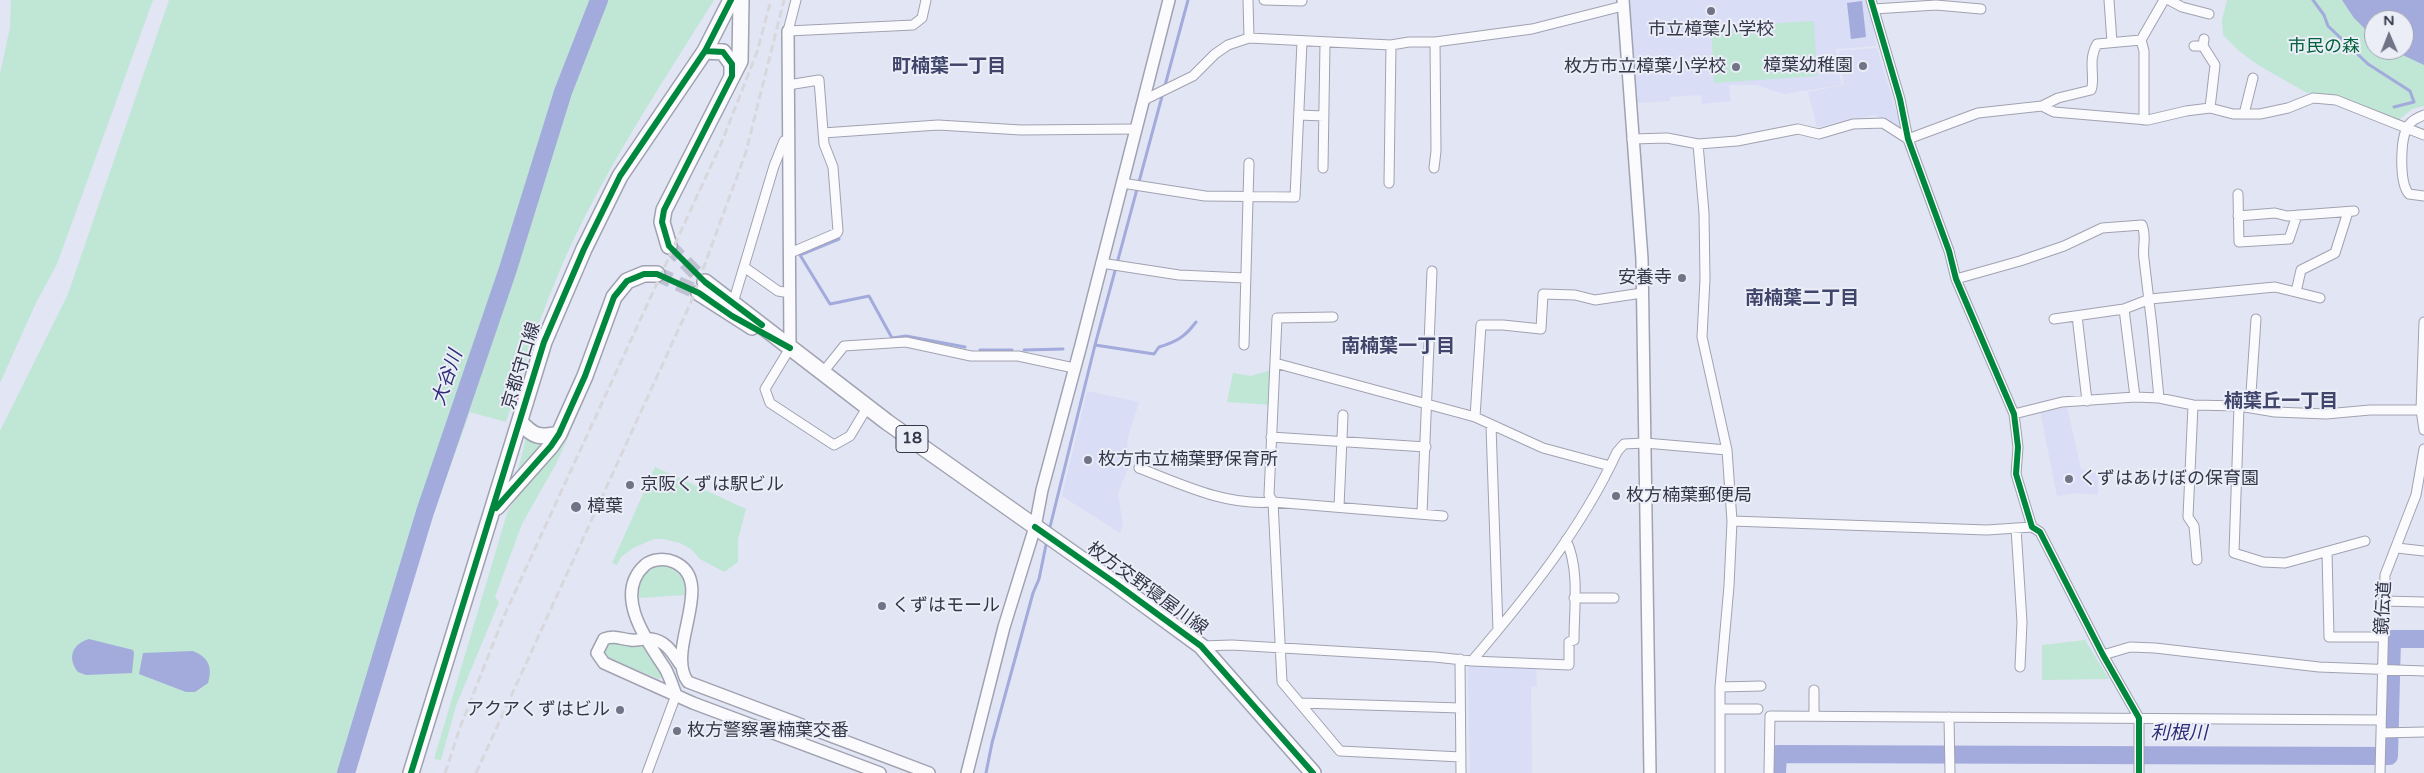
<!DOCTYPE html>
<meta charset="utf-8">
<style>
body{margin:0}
#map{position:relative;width:2424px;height:773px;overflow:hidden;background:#e2e5f4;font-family:"Varela Round",sans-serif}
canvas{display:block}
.north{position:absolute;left:2364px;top:10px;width:50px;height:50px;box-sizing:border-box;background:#eceef7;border:1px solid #a2a5b2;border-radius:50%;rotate:359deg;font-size:14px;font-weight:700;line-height:20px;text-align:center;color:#34374a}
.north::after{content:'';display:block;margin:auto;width:18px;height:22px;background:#717486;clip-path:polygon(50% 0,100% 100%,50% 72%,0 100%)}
</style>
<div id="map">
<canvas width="2424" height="773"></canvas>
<div class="north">N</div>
</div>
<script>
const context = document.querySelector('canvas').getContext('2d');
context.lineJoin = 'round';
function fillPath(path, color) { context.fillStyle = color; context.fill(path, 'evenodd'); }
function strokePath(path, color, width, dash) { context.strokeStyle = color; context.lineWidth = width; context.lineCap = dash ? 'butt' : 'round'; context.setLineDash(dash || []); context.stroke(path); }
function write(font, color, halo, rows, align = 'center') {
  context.font = font + ' "Varela Round","Noto Sans JP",sans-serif'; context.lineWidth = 4; context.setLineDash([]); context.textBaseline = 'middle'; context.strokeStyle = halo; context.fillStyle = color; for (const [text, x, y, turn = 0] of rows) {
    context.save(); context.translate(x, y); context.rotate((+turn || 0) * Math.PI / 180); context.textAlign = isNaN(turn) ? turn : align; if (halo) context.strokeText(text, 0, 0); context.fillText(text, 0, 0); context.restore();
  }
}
const built = new Path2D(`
 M 1627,0 L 1867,0 L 1871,8 L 1876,46 L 1836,49 L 1841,85 L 1784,94 L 1756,85 L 1729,85 L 1731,101 L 1702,104 L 1701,95 L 1670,97 L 1670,101 L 1636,103 Z
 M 1877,48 L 1901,128 L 1875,115 L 1817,127 L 1808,92 L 1844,85 L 1839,51 Z
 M 1087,391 L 1139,402 L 1127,441 L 1129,466 L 1118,493 L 1123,526 L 1120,533 L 1062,496 Z
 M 2067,407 L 2081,469 L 2098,474 L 2098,495 L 2078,493 L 2057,496 L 2040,411 Z
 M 1536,665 L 1537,686 L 1531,687 L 1532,773 L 1470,773 L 1468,666 Z`);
const green = new Path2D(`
 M 11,0 L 153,0 L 57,264 L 36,303 L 0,383 L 0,74 L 10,27 Z
 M 169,0 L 714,0 C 658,90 592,188 553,287 C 535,331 521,377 506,422 L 470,412 L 430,523 L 415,520 L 337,773 L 0,773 L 0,431 L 68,294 Z
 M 2227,0 L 2424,0 L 2424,106 L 2412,109 L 2399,120 L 2333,95 L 2307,93 L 2258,65 L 2239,51 L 2223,35 L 2222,20 ZM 2374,20 L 2404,20 L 2404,50 L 2374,50 Z
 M 1814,21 L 1817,76 L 1714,83 L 1711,27 Z
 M 1274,369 L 1273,405 L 1227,402 L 1233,373 L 1251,376 Z
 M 573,409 L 569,435 L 556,464 L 522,524 L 495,597 L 499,602 L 456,706 L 441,760 L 434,759 L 508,510 L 564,434 Z
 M 526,438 L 545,441 L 515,481 Z
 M 655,467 L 746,509 L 738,539 L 738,562 L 724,572 L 700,559 L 691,549 L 680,543 L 663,539 L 654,539 L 633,548 L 621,557 L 617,565 L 612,563 Z
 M 661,566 C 675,567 689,580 686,595 L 639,598 L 637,586 C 644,574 647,567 661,566 Z
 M 616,640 L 626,646 L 643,647 L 662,672 L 662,677 L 659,679 L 606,657 L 603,652 L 606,643 Z
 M 2085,640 L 2109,679 L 2042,680 L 2042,645 Z`);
const water = new Path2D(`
 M 2342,0 L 2424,0 L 2424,65 L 2392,50 L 2404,50 L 2404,20 L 2374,20 L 2374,38 L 2354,18 Z
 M 1862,1 L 1866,37 L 1851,39 L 1847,3 Z
 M 89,639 L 133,650 L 134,653 L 132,673 L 86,675 L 78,672 C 67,658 72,644 89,639 Z
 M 193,651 C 208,657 213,667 208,683 L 195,692 L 186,692 L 139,674 L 143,653 Z`);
const stream = new Path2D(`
 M 2313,0 L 2324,15 L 2328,26 L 2368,64 L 2410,91 L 2414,102 L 2394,107
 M 839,239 L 800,255 L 830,304 L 869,296 L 892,338 L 906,336 L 965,347
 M 1095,345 L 1154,354 L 1159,347 C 1176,342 1185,337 1196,322
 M 980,350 L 1012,350
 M 1024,350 L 1063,349
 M 1049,531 L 1095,345 L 1188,0
 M 986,773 L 992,743 L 1033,593 L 1039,579 L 1047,540`);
const river = new Path2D(`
 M 346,773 L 425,512 L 508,269 L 563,92 L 599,0
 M 1777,773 L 1778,754 L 2389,756 L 2392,639 L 2424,639`);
const primaryTunnel = new Path2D(`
 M 669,246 L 705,282
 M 657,274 L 699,293`);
const minor = new Path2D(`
 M 796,0 L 788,31 L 913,25 L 922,18 L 926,0
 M 1248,0 L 1249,38
 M 1264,0 L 1302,1
 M 1871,0 L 1900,99 L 1908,139 L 1949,251 L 1956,279 L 2014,414 L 2018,447 L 2016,474 L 2032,527 L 2040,532 L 2103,655 L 2139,718 L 2139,773
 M 2109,0 L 2112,42
 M 2169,0 L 2182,7 L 2209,14
 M 1874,9 L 1936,5 L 1981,9
 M 2141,40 L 2144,51 L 2144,120
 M 2194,46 L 2203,46 L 2204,39
 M 2203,46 L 2215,65 L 2210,108
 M 788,85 L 819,80 L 824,144 L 833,167 L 838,231 L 837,233 L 790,253
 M 1144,100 L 1193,76 L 1215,54 L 1228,45 L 1249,38 L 1391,45 L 1409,42 L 1435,42 L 1532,29 L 1623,6
 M 2042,106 L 2054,112 L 2148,120 L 2186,111 L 2210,108 L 2233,114 L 2260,114 L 2288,108 L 2313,98 L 2336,100 L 2424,135
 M 2244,114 L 2253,78
 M 1299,115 L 1324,116
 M 2424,115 C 2417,118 2412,120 2408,126 C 2400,139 2399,183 2409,194 L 2424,196
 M 823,133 L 938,125 L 1021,130 L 1136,129
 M 1632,139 L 1667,138 L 1698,144 L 1737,141 L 1798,129 L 1819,134 L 1853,124 L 1883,123 L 1908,139
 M 1908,139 L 1978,113 L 2042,106 L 2058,98 L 2091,90 C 2096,79 2087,61 2097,44 L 2141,40 L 2164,0
 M 1698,144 L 1704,213 L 1705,279 L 1702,337 L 1727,450 L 1732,521 L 1729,586 L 1720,687 L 1720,773
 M 1323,168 L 1325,43
 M 1434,168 L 1436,151 L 1435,42
 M 1122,183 L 1205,196 L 1295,197 L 1302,42
 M 1389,183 L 1391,45
 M 2238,194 L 2239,242 L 2289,239 L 2297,215
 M 2238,216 L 2275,213 L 2287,216 L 2354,211
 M 1101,263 L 1179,275 L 1245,278
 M 744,267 L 778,291 L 790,293
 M 1956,279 L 2020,261 L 2064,246 L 2102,228 L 2142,225 C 2147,237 2142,247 2144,259 C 2150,305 2155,351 2159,398
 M 2296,292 L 2301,270 L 2335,253 L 2348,212
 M 733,303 L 774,166 L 784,141 L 789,140
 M 2124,309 L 2135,397
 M 2077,316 L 2087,401
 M 1333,317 L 1277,318 L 1269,495 L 1273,502 L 1282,682 L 1340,751 L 1461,757
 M 2054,319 L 2124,309 L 2150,299 L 2275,287 L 2320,298
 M 2424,322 L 2421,410 L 2424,430
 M 1244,345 L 1249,163
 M 790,348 L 765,389 L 770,403 L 834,445 L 850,436 L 868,406
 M 1275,363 L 1475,417 L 1543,448 L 1610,466
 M 824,371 L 844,346 L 906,342 L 971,356 L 1018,356 L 1074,368
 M 2193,405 L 2188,517 L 2194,526 L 2197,560
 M 2239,406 L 2234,553 L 2263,562 L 2285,563 L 2365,541
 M 2250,408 L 2256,319
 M 2014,414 L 2062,402 L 2135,397 L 2159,398 L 2193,405 L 2239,406 L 2275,412 L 2326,414 L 2370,410 L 2424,410
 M 1475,417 L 1481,325 L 1503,325 L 1541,329 L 1543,294 L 1575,295 L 1595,300 L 1642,293
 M 1491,426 L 1498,630
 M 1271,437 L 1426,447
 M 1139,468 C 1183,485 1226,506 1273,502 L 1443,516
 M 1339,507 L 1343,415
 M 1422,513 L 1432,271
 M 1732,521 L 1987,530 L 2032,527
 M 2016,528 L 2022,622 L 2020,667
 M 2397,548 L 2424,551
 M 2327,552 L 2329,637 L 2382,637
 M 1574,598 L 1614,598
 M 2383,601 L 2424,602
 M 1201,646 L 1232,645 L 1435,657 L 1472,661 C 1527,596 1581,530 1617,452 L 1624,444 L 1645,443 L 1727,450
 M 2103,655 L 2130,647 L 2155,648 L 2319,667 L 2424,671
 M 1460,659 L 1461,773
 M 1472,661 L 1569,665 L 1569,642 L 1574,640 C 1574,609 1580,569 1566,540
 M 1720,687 L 1761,686
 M 1301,703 L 1460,708
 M 1720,709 L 1758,709
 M 1814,716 L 1814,690
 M 1949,717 L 1950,773
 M 2381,733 L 2424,732
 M 647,773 L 676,695
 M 1769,773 L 1770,716 L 2381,720
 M 2380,773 L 2385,575 L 2416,495 L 2424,449`);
const tertiary = new Path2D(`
 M 1623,0 L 1642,259 L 1650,773
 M 788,31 L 790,348
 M 680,664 C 672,652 666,641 651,639 C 644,638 637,641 631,640 C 620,639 615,635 604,639 L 597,653 L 604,663 L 693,703 L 880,773
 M 676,695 C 673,687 670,678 666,670 C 648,642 612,595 645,565 C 652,559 665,558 674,562 C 718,581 664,650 688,682 L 929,773
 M 967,773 L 1004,627 L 1035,527 L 1042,490 L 1081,345 L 1169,0`);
const primary = new Path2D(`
 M 705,51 L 723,52 L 732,64 L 732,76
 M 669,246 L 662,222 L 664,210 L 740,61 L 741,0
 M 705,282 L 887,422 L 1115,583 L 1201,646 L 1313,773
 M 699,293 L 752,327
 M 520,422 C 534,437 539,438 559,434
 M 497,507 L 551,446 L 559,434 L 585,376 L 614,297 L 627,281 L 644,274 L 657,274
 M 411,773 L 544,342 L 584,249 L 620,176 L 705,51 L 731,0`);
const rail = new Path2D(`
 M 445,773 L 461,725 L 504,616 L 721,144 L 757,52 L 771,0
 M 476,773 L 691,302 L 746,152 L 784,0`);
const cycleway = new Path2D(`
 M 1871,0 L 1900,99 L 1908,139 L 1949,251 L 1956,279 L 2014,414 L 2018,447 L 2016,474 L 2032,527 L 2040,532 L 2103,655 L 2139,718 L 2139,773
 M 705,51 L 723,52 L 732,64 L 732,76 L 664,210 L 662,222 L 669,246 L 705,282 L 762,325
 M 496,508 L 551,446 L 559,434 L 585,376 L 614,297 L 627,281 L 644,274 L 657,274 L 699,293 L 732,316 L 790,348
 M 1035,527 L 1115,583 L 1201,646 L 1313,773
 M 411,773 L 544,342 L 584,249 L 620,176 L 705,51 L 731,0`);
const markers = [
 [1711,11,5,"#717486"],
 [1863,66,5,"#717486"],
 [1736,67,5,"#717486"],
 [1682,278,5,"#717486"],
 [1088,460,5,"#717486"],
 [2069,479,5,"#717486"],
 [630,485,5,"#717486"],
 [1616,496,5,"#717486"],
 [576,507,6,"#717486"],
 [882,606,5,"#717486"],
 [620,710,5,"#717486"],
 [677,731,5,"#717486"]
];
const shields = [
 [912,439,32]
];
const shieldNames = [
 ["18",912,439]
];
const poiNames = [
 ["市立樟葉小学校",1711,30,"center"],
 ["樟葉幼稚園",1853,66,"right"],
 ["枚方市立樟葉小学校",1726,67,"right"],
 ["安養寺",1672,278,"right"],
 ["枚方市立楠葉野保育所",1098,460],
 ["くずはあけぼの保育園",2079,479],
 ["京阪くずは駅ビル",640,485],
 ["枚方楠葉郵便局",1626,496],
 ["樟葉",587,507],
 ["くずはモール",892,606],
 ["アクアくずはビル",610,710,"right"],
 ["枚方警察署楠葉交番",687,731]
];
const parkNames = [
 ["市民の森",2324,47]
];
const streetNames = [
 ["京都守口線",522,366,-73],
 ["枚方交野寝屋川線",1147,589,36],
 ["鏡伝道",2384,608,-87]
];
const neighbourhoodNames = [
 ["町楠葉一丁目",949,67],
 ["南楠葉二丁目",1802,299],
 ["南楠葉一丁目",1398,347],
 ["楠葉丘一丁目",2281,402]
];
const waterNames = [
 ["大谷川",448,378,-71],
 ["利根川",2179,734]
];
fillPath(built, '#d9ddf6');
fillPath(green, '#c0e6d6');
fillPath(water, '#a3aadc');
strokePath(stream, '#a3aadc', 3);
strokePath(river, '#a3aadc', 18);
strokePath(primaryTunnel, '#bfc2d2', 15, [15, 8]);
strokePath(minor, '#a0a2b1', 11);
strokePath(tertiary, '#a0a2b1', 14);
strokePath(primary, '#a0a2b1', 18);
strokePath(minor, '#fbfbfd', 9);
strokePath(tertiary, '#fbfbfd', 11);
strokePath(primary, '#fbfbfd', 15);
strokePath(rail, '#d7d7dc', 3, [8, 4]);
strokePath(cycleway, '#00873e', 6);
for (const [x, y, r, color] of markers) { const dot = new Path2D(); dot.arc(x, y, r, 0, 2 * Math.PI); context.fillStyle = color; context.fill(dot); strokePath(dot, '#eceef7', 2); }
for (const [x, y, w] of shields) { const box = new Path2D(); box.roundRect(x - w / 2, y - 13.5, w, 27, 4); context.fillStyle = '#eceef7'; context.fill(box); strokePath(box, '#34374a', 1); }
write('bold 16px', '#34374a', null, shieldNames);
write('18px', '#34374a', '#eceef7', poiNames, 'left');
write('18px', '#02623b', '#eceef7', parkNames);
write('18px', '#34374a', '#eceef7', streetNames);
write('bold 19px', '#40456b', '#eceef7', neighbourhoodNames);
write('italic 19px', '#2d2d7a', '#eceef7', waterNames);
</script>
